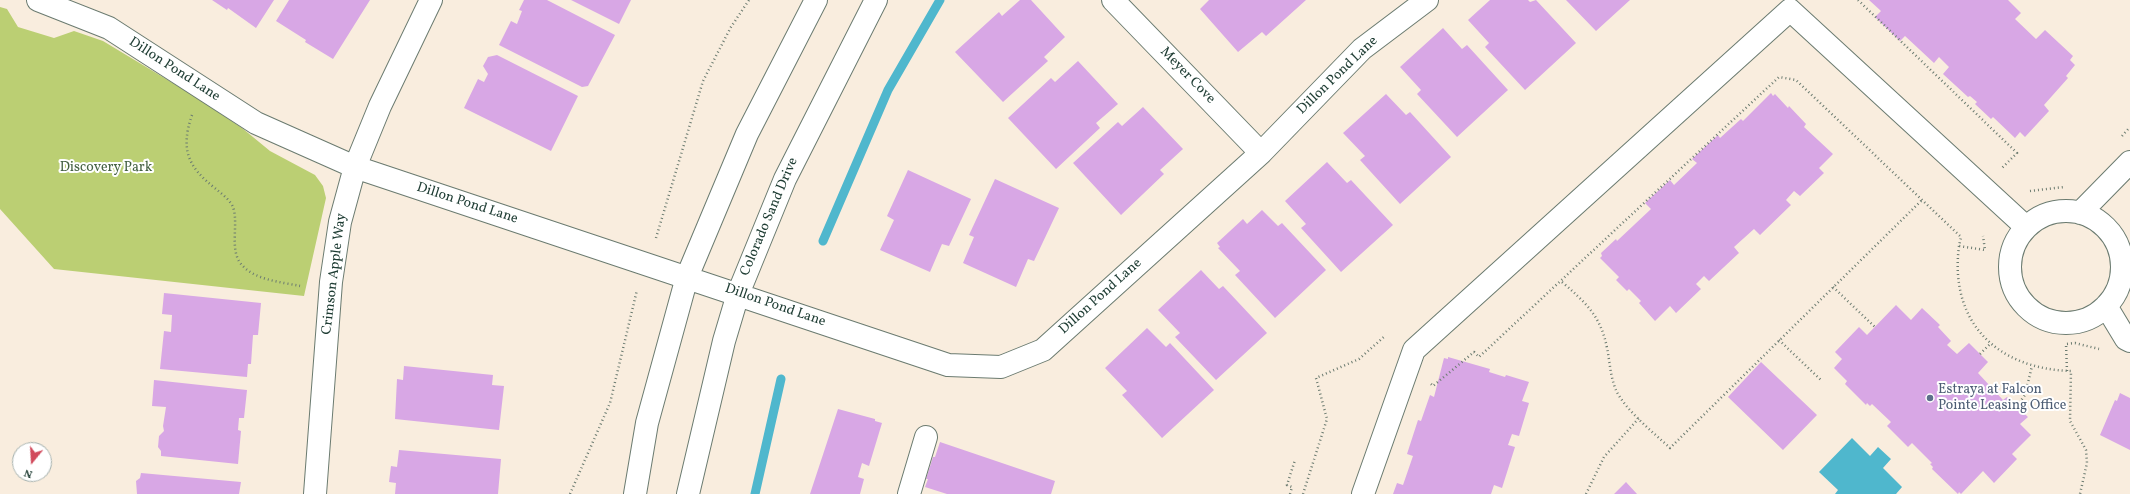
<!DOCTYPE html>
<style>
body{margin:0}
#map{position:relative;width:2130px;height:494px;overflow:hidden;background:#f9edde;font-family:Vollkorn,serif}
canvas{display:block}
.north{position:absolute;left:12px;top:442px;width:40px;height:40px;box-sizing:border-box;background:#fff;border:1px solid #a5b1ae;border-radius:50%;rotate:198deg;font-size:11px;font-weight:700;line-height:16px;text-align:center;color:#1f3d34}
.north::after{content:'';display:block;margin:auto;width:14px;height:18px;background:#d1495b;clip-path:polygon(50% 0,100% 100%,50% 72%,0 100%)}
</style>
<div id="map">
<canvas width="2130" height="494"></canvas>
<div class="north">N</div>
</div>
<script>
const context = document.querySelector('canvas').getContext('2d');
context.lineJoin = 'round';
function fillPath(path, color) { context.fillStyle = color; context.fill(path, 'evenodd'); }
function strokePath(path, color, width, dash) { context.strokeStyle = color; context.lineWidth = width; context.lineCap = dash ? 'butt' : 'round'; context.setLineDash(dash || []); context.stroke(path); }
function write(font, color, halo, rows, align = 'center') {
  context.font = font + ' Vollkorn,serif'; context.lineWidth = 4; context.setLineDash([]); context.textBaseline = 'middle'; context.strokeStyle = halo; context.fillStyle = color; for (const [text, x, y, turn = 0] of rows) {
    context.save(); context.translate(x, y); context.rotate((+turn || 0) * Math.PI / 180); context.textAlign = isNaN(turn) ? turn : align; if (halo) context.strokeText(text, 0, 0); context.fillText(text, 0, 0); context.restore();
  }
}
const green = new Path2D(`
 M 0,7 L 7,9 L 18,27 L 54,38 L 74,31 L 103,41 L 191,94 L 242,128 L 270,151 L 315,175 L 323,186 L 326,198 L 304,296 L 54,269 L 0,209 Z`);
const water = new Path2D(`
 M 1852,438 L 1870,456 L 1878,447 L 1891,459 L 1883,468 L 1902,487 L 1896,494 L 1835,494 L 1838,490 L 1819,472 Z`);
const stream = new Path2D(`
 M 823,241 L 888,90 L 940,0
 M 755,494 L 781,379`);
const building = new Path2D(`
 M 212,0 L 274,0 L 256,28 L 228,8 L 227,10 Z
 M 289,0 L 370,0 L 333,59 L 305,42 L 306,40 L 276,21 Z
 M 524,0 L 547,0 L 615,35 L 588,86 L 582,87 L 499,45 L 511,21 L 517,24 L 522,11 L 519,10 Z
 M 571,0 L 631,0 L 619,24 Z
 M 1020,0 L 1031,0 L 1065,37 L 1044,57 L 1048,61 L 1003,102 L 955,52 L 999,12 L 1002,16 Z
 M 1209,0 L 1306,0 L 1266,36 L 1262,32 L 1238,52 L 1200,9 Z
 M 1490,0 L 1528,0 L 1530,2 L 1536,0 L 1576,43 L 1525,90 L 1485,47 L 1489,43 L 1468,20 Z
 M 1566,0 L 1630,0 L 1596,31 Z
 M 1869,0 L 2008,0 L 2021,13 L 2015,19 L 2036,39 L 2045,30 L 2073,56 L 2070,60 L 2075,65 L 2066,76 L 2068,78 L 2044,105 L 2049,111 L 2025,137 L 2020,132 L 2015,138 L 1993,117 L 1991,119 L 1975,104 L 1977,102 L 1970,96 L 1968,97 L 1943,74 L 1949,67 L 1939,57 L 1934,63 L 1905,36 L 1900,41 L 1875,17 L 1881,11 Z
 M 1443,28 L 1462,49 L 1467,45 L 1508,90 L 1457,137 L 1417,94 L 1421,90 L 1400,67 Z
 M 497,55 L 578,96 L 551,151 L 464,108 L 478,79 L 484,82 L 488,74 L 483,66 L 488,57 Z
 M 1078,61 L 1118,104 L 1096,123 L 1100,128 L 1056,169 L 1008,118 L 1051,78 L 1055,82 Z
 M 1771,93 L 1773,96 L 1775,94 L 1788,108 L 1789,106 L 1806,124 L 1804,127 L 1833,154 L 1819,168 L 1824,173 L 1800,196 L 1794,191 L 1786,200 L 1791,205 L 1760,235 L 1754,229 L 1734,247 L 1739,253 L 1709,281 L 1704,276 L 1696,284 L 1701,289 L 1676,313 L 1670,306 L 1655,321 L 1639,303 L 1641,301 L 1629,289 L 1627,291 L 1616,280 L 1619,277 L 1600,258 L 1602,256 L 1601,253 L 1616,239 L 1617,241 L 1651,209 L 1645,203 L 1670,180 L 1674,185 L 1697,163 L 1692,159 L 1718,135 L 1720,138 L 1741,119 L 1743,121 Z
 M 1386,94 L 1406,115 L 1410,112 L 1451,157 L 1400,204 L 1360,160 L 1365,156 L 1343,133 Z
 M 1143,107 L 1183,149 L 1160,170 L 1164,174 L 1121,215 L 1073,163 L 1118,122 L 1122,126 Z
 M 1327,162 L 1347,183 L 1351,180 L 1393,225 L 1341,272 L 1301,228 L 1306,224 L 1285,201 Z
 M 908,170 L 971,199 L 949,246 L 942,244 L 930,272 L 880,250 L 894,220 L 887,216 Z
 M 995,179 L 1059,208 L 1034,261 L 1028,259 L 1016,287 L 963,263 L 974,237 L 969,235 Z
 M 1262,210 L 1278,226 L 1282,223 L 1326,270 L 1275,318 L 1235,275 L 1240,271 L 1218,248 L 1220,247 L 1217,243 L 1243,219 L 1247,224 Z
 M 1201,270 L 1219,289 L 1223,286 L 1267,333 L 1216,380 L 1175,337 L 1180,333 L 1158,310 Z
 M 164,293 L 261,303 L 258,335 L 253,335 L 251,364 L 248,364 L 247,377 L 160,369 L 164,331 L 171,332 L 172,315 L 162,314 Z
 M 1896,305 L 1911,320 L 1922,308 L 1940,325 L 1938,327 L 1951,341 L 1947,345 L 1957,354 L 1969,343 L 1988,362 L 1978,373 L 2003,400 L 2007,397 L 2028,417 L 2020,424 L 2031,435 L 2012,454 L 2017,459 L 1994,483 L 1983,471 L 1961,494 L 1959,492 L 1958,494 L 1932,469 L 1933,467 L 1930,464 L 1932,463 L 1912,443 L 1908,447 L 1887,426 L 1891,422 L 1872,404 L 1870,406 L 1867,403 L 1866,405 L 1845,384 L 1847,381 L 1834,368 L 1842,359 L 1835,352 L 1859,327 L 1867,335 Z
 M 1147,328 L 1166,347 L 1170,343 L 1214,390 L 1162,438 L 1122,395 L 1127,391 L 1105,368 Z
 M 1448,357 L 1490,369 L 1489,372 L 1505,377 L 1506,375 L 1529,382 L 1522,401 L 1529,403 L 1519,436 L 1512,434 L 1508,445 L 1515,447 L 1502,488 L 1494,485 L 1491,494 L 1393,494 L 1397,483 L 1403,485 L 1413,456 L 1407,454 L 1418,420 L 1421,421 L 1430,395 L 1434,397 L 1444,358 L 1448,359 Z
 M 1761,362 L 1817,415 L 1783,450 L 1728,397 Z
 M 404,366 L 493,375 L 492,385 L 504,386 L 499,430 L 395,419 L 397,379 L 403,380 Z
 M 154,380 L 247,390 L 244,418 L 239,418 L 238,430 L 241,431 L 238,464 L 161,456 L 161,451 L 158,447 L 159,436 L 164,431 L 163,426 L 166,407 L 152,406 Z
 M 2120,393 L 2130,398 L 2130,450 L 2100,435 L 2115,400 L 2117,401 Z
 M 838,409 L 875,419 L 875,421 L 882,423 L 869,466 L 862,463 L 858,477 L 864,479 L 860,494 L 810,494 Z
 M 940,442 L 1055,481 L 1051,494 L 947,494 L 925,487 L 928,479 L 926,479 L 933,457 L 935,457 Z
 M 399,450 L 501,459 L 498,494 L 395,494 L 396,483 L 389,482 L 391,466 L 397,467 Z
 M 141,473 L 241,482 L 239,494 L 137,494 L 136,481 L 140,478 Z
 M 1626,482 L 1637,494 L 1614,494 Z`);
const path = new Path2D(`
 M 1858,0 L 2017,153 L 2002,168
 M 192,115 C 180,150 188,167 216,189 C 222,194 230,200 233,207 C 239,224 229,249 241,264 C 254,280 281,282 300,286
 M 2122,136 L 2130,127
 M 2030,191 L 2064,187
 M 656,238 L 703,81 L 731,27 L 749,0
 M 1959,246 C 1949,322 1997,369 2071,371 L 2070,421 L 2086,450 L 2087,463 L 2080,494
 M 1562,282 C 1585,302 1601,316 1607,348 C 1610,362 1610,376 1616,390 C 1625,410 1653,432 1670,448 L 1922,200
 M 1833,287 L 1875,327
 M 1779,340 L 1822,381
 M 1980,354 L 1991,343
 M 2067,371 L 2066,344 L 2075,343 L 2099,349
 M 1431,384 L 1433,386 L 1474,352 L 1479,357 L 1779,77 L 1796,80 L 1961,237 L 1959,246 L 1985,250 L 1983,236
 M 2017,406 L 2025,395 L 2032,366
 M 570,494 L 610,403 L 637,290
 M 1290,494 L 1292,487 L 1287,485 L 1295,460
 M 1303,494 L 1327,419 L 1316,378 L 1359,359 L 1385,336
 M 1586,494 L 1604,457 L 1639,418`);
const minor = new Path2D(`
 M 38,0 L 109,28 L 256,123 L 355,167 L 948,365 L 1001,367 L 1043,350 L 1261,153 L 1362,49 L 1427,0
 M 1113,0 L 1261,153
 M2010 267a56 56 0 1 1 112 0a56 56 0 1 1-112 0Z
 M 2080,213 L 2130,162
 M 2106,306 L 2126,339 L 2130,341
 M 315,494 L 331,282 L 340,222 L 355,167 L 380,106 L 431,0
 M 635,494 L 647,423 L 687,277 L 747,134 L 816,0
 M 688,494 L 724,341 L 738,294 L 785,179 L 876,0
 M 909,494 L 926,437
 M 1363,494 L 1414,350 L 1790,10 L 2026,227`);
const markers = [
 [1930,398,4,"#5c6f8a"]
];
const streetNames = [
 ["Dillon Pond Lane",174,70,33],
 ["Meyer Cove",1187,76,46],
 ["Dillon Pond Lane",1338,76,-44],
 ["Dillon Pond Lane",467,204,18],
 ["Colorado Sand Drive",770,217,-67],
 ["Crimson Apple Way",335,274,-83],
 ["Dillon Pond Lane",1101,297,-42],
 ["Dillon Pond Lane",775,306,19]
];
const parkNames = [
 ["Discovery Park",106,168]
];
const serviceNames = [
 ["Estraya at Falcon",1938,390],
 ["Pointe Leasing Office",1938,406]
];
fillPath(green, '#bbcf73');
fillPath(water, '#4fb7cd');
strokePath(stream, '#4fb7cd', 9);
fillPath(building, '#d8a7e5');
strokePath(minor, '#6b7b70', 24);
strokePath(path, '#6b7b70', 2.5, [1, 3]);
strokePath(minor, '#fff', 22);
for (const [x, y, r, color] of markers) { const dot = new Path2D(); dot.arc(x, y, r, 0, 2 * Math.PI); context.fillStyle = color; context.fill(dot); strokePath(dot, '#fff', 1.5); }
write('14px', '#1f3d34', '#fff', streetNames);
write('14px', '#466244', '#fff', parkNames);
write('14px', '#4e5e75', '#fff', serviceNames, 'left');
</script>
